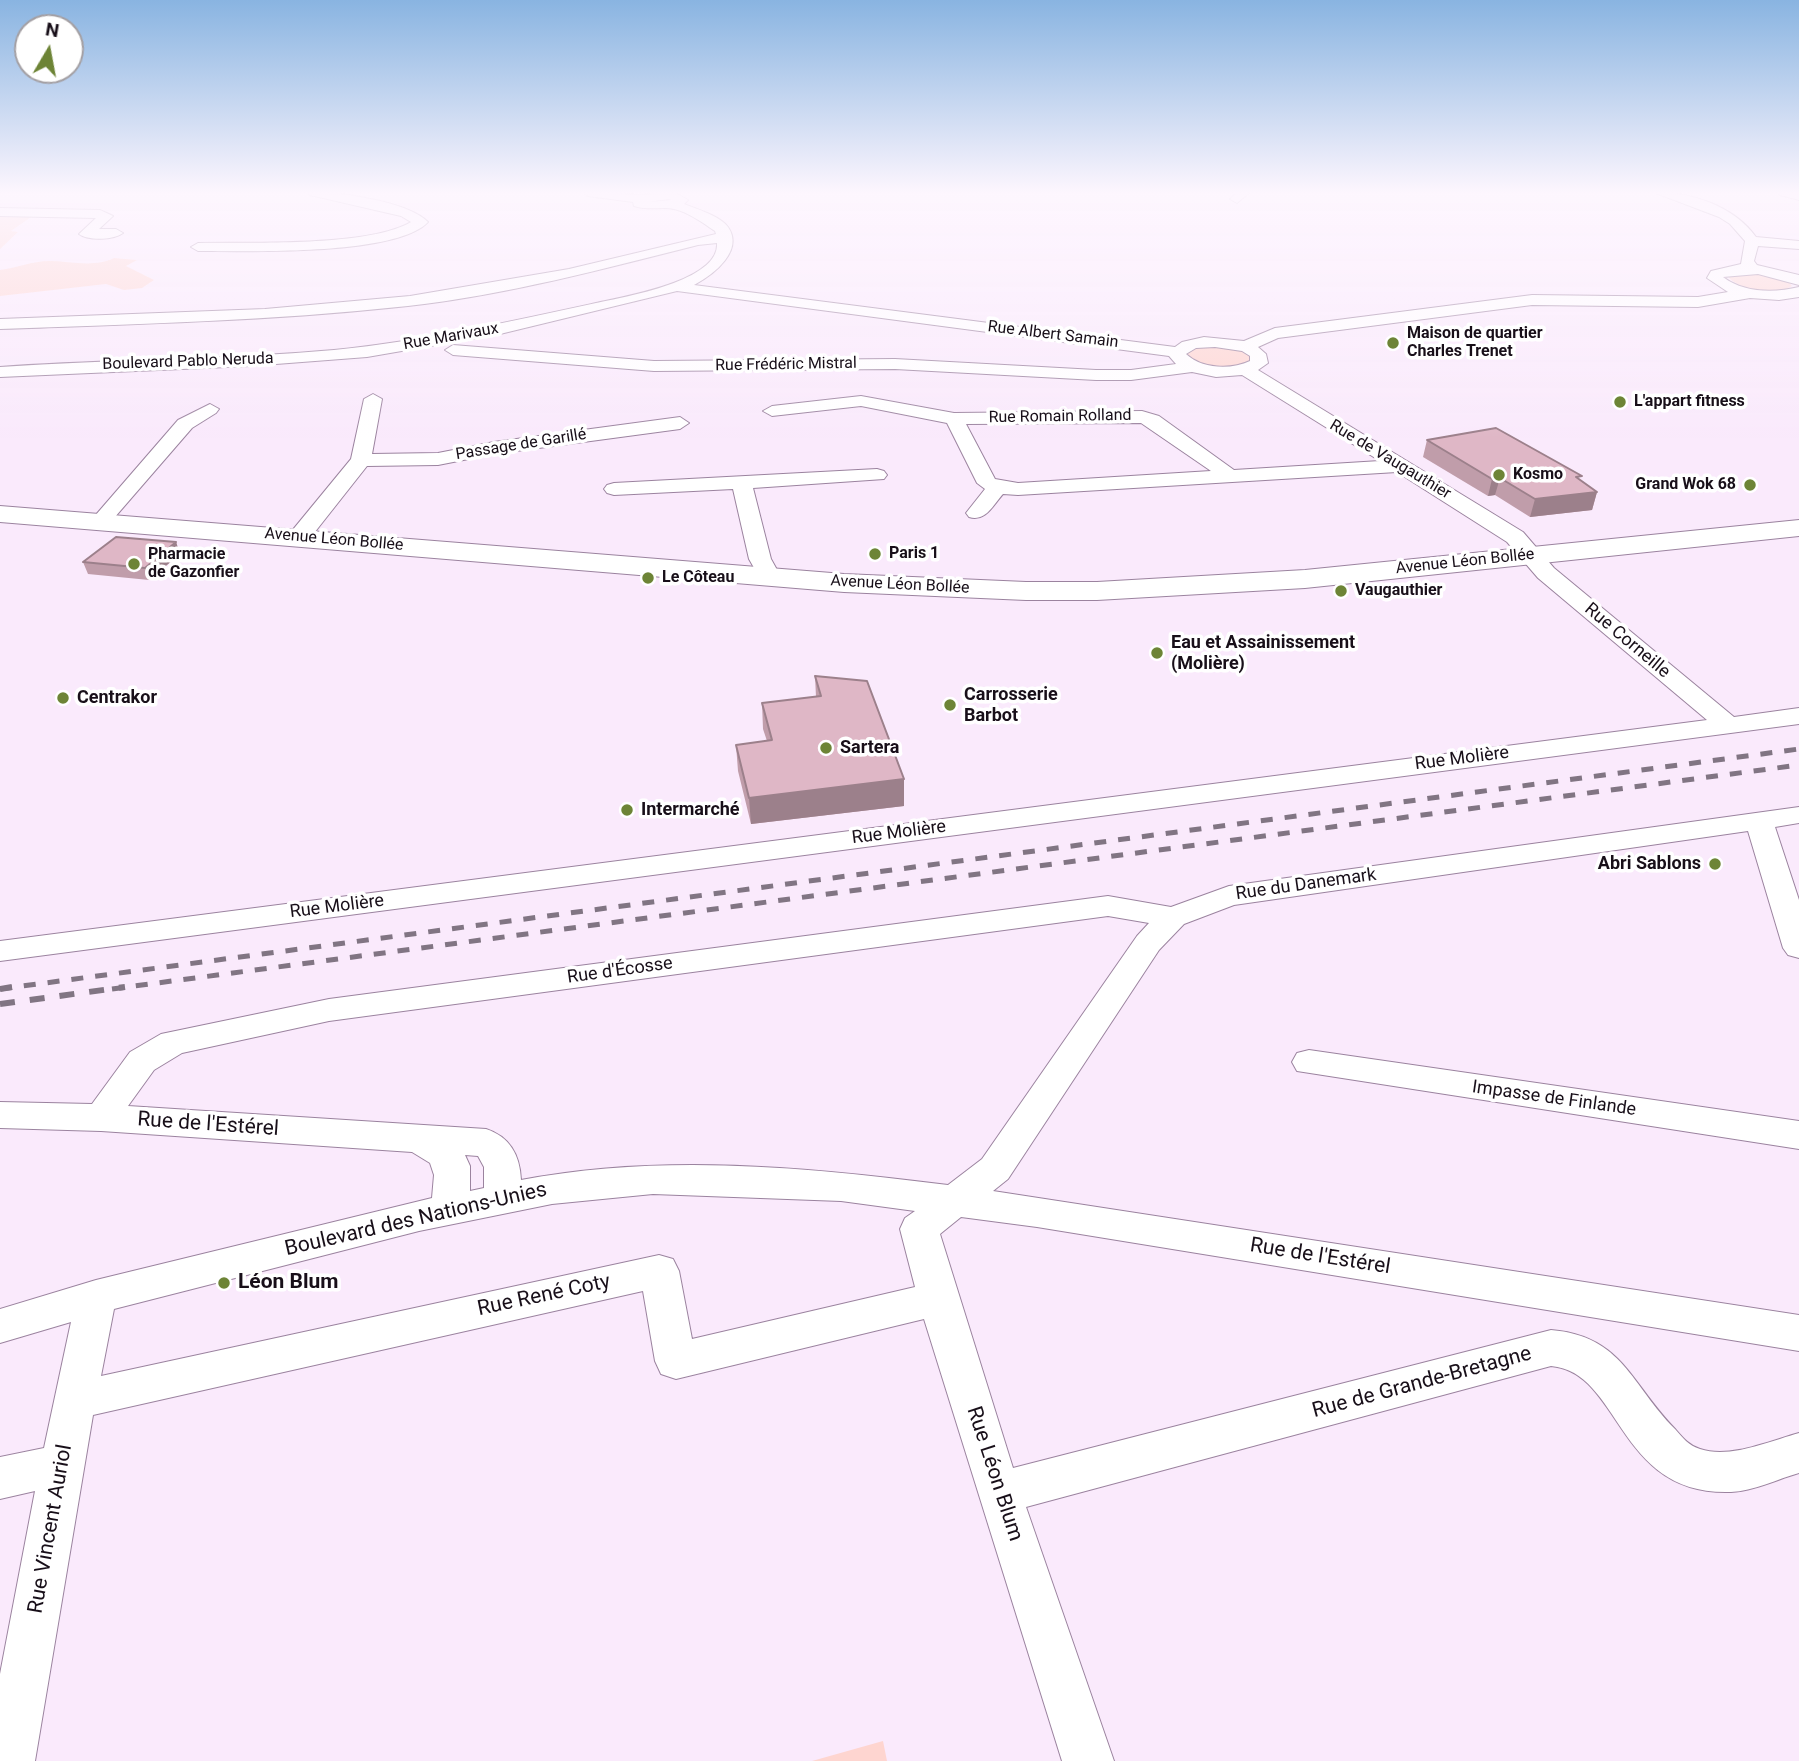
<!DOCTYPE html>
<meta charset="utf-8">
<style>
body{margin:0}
#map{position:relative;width:1799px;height:1761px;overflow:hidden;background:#faeafc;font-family:Roboto,sans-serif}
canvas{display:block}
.north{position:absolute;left:14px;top:14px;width:70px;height:70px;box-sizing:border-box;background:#fff;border:2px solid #a39fa3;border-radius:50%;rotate:10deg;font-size:19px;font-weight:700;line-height:28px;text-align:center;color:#180f19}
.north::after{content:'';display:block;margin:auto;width:24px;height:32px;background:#6d8436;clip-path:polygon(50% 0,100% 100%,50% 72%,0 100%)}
</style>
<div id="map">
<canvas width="1799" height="1761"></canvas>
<div class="north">N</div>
</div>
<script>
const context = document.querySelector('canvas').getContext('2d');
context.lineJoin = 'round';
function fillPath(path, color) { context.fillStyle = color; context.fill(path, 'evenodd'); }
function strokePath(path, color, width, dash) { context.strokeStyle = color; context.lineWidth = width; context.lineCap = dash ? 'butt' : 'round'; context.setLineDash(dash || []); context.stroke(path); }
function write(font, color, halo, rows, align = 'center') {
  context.font = font + ' Roboto,sans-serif'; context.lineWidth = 7; context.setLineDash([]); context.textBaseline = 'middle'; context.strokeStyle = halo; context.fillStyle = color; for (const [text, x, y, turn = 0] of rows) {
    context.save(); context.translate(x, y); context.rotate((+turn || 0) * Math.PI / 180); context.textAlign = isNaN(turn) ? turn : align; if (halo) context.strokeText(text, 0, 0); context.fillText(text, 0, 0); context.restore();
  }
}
const green = new Path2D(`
 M 0,217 L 31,217 L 11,231 L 18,232 L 0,249 Z
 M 114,258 L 137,260 L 126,266 L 154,280 L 142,288 L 124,290 L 106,284 L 0,296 L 0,270 C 17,268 32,261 49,261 C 70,261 94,268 114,258 Z
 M 1751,272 L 1787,280 L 1792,286 C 1776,296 1742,291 1729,278 L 1730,276 Z
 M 1182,347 L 1247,347 L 1254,366 L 1205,369 L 1178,352 Z
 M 883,1741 L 887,1761 L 812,1761 Z`);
const minor = new Path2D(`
 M 309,192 C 338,192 408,201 428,222 C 396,256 247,251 198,251 L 191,247 L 198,243 C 251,242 368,247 411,222 L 401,216 L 310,195 Z
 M 582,192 L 641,195 L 674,192 L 688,200 L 684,204 C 697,209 720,216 728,227 C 744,250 715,274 694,285 L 1175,347 L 1182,342 L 1204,337 L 1244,341 L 1275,328 L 1532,295 L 1698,297 L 1728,292 L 1707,278 L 1711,271 L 1741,264 L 1745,241 L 1730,224 L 1719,217 L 1653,192 C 1690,192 1733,205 1756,237 L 1799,241 L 1799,249 L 1758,246 L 1754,261 L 1757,265 L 1799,275 L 1799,285 L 1758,274 L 1723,277 C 1744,293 1774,293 1799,287 L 1799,297 L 1779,300 L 1750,298 L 1698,307 L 1532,305 L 1278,338 L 1258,347 L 1266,354 L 1268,363 L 1258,370 L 1523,532 L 1554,568 L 1734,717 L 1799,708 L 1799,724 L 0,961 L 0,941 L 1707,720 L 1538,578 L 1507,542 L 1397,472 L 1018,495 L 1003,494 C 993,505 986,522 969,517 L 966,513 L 985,489 L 977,483 L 947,423 L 861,406 L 772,416 L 763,411 L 772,406 L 861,396 L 954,413 L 1142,411 L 1159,416 L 1234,470 L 1380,461 L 1242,375 L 1216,377 L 1192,372 L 1131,380 L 1096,380 L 895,369 L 654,371 L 453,355 L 445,350 L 453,345 L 654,361 L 895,359 L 1096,370 L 1131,370 L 1176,364 L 1169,356 L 677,291 L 500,334 L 367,357 L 250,366 L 0,377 L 0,367 C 111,359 223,360 334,350 C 423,341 509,322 596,303 C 624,297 720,281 717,243 L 698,245 C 603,269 506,295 408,306 C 272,321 136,324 0,329 L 0,319 L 265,309 L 410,296 L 569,269 L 716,234 L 715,231 C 703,223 688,212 674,209 C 662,206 650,211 634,206 L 633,202 L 588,196 ZM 669,199 L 671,200 L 649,202 ZM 1215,347 L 1242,351 L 1250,356 L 1250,361 C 1231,370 1202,369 1186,354 L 1196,348 ZM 1141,423 L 1211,471 L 1018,483 L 995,479 L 966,424 Z
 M 1237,192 L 1250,192 L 1237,203 L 1230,199 Z
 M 1779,192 L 1799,192 L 1799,200 L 1780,195 Z
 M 0,208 L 100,210 L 113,216 L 99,229 L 116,229 L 123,233 C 114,240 88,241 79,234 L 96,218 L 0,216 Z
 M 373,394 L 382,399 L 372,454 L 438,453 L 494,442 L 680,417 L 689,423 L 680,429 L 494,454 L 438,465 L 367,466 L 307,542 L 291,542 L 288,537 L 291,532 L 351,459 L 364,399 Z
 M 210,404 L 219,409 L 216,413 L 192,428 L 108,525 L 94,525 L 91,521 L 94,517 L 178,420 Z
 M 877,469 L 884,471 L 887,475 L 884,479 L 753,488 L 771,559 L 781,577 L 778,582 L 762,582 L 749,559 L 733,489 L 614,495 L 607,493 L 604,489 L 607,485 L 614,483 Z
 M 1799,807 L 1799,823 L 1775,827 L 1799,900 L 1799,958 L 1788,955 L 1783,948 L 1748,831 L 1234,905 L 1184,924 L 1159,950 L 1008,1179 L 993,1191 L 1799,1315 L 1799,1351 L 1037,1227 L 961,1217 L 940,1234 L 1013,1468 L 1551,1330 C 1623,1336 1631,1385 1675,1429 C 1682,1437 1689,1446 1700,1449 C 1730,1459 1770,1441 1799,1433 L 1799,1473 C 1778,1479 1753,1491 1731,1492 C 1616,1496 1622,1372 1551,1366 L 1026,1507 L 1114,1761 L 1062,1761 L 924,1319 L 676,1379 L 661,1374 L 655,1361 L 643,1291 L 93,1415 L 35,1761 L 0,1761 L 0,1674 L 35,1491 L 0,1499 L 0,1457 L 44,1448 L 71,1322 L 0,1343 L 0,1309 L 96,1280 L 432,1198 L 434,1175 L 430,1163 L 412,1152 L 101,1131 L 0,1128 L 0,1102 L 92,1104 L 130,1052 L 161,1034 L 329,999 L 1108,896 L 1171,907 L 1229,886 ZM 1108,916 L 1149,923 L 1137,936 L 982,1159 L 948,1185 C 808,1167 661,1153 521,1180 C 520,1155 510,1137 486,1129 L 128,1106 L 154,1070 L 182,1053 L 329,1021 ZM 465,1155 L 478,1156 L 484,1167 L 484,1188 L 470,1191 L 470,1166 ZM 653,1194 L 841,1201 L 915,1211 L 905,1218 L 900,1229 L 915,1287 L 692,1339 L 679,1271 L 673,1259 L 659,1255 L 101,1376 L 114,1309 L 419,1231 L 552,1204 Z
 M 1309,1050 L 1799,1121 L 1799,1149 L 1297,1071 L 1292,1062 L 1297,1053 Z`);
const primary = new Path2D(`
 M 0,506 L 844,574 L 1026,582 L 1097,582 L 1305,570 L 1799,520 L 1799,536 L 1305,588 L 1097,600 L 1026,600 L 844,592 L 0,522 Z`);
const railFar1 = new Path2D(`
 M 0,989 L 1799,749
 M 112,989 L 1799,765`);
const rail = new Path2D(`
 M 0,989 L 12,987
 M 0,1004 L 125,987`);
const wall = new Path2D(`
 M 1427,440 L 1581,481 L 1597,492 L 1592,510 L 1530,517 L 1495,495 L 1488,496 L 1423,457 Z
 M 176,542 L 180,554 L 149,580 L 88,574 L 83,562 Z
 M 815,676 L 904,806 L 751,824 L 738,771 L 736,745 L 767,741 L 763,729 L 762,703 L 816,697 Z`);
const shadedWall = new Path2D(`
 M 1500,478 L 1495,495 L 1488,496 L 1492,479 Z
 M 1597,492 L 1592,510 L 1530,517 L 1535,499 Z
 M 176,542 L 180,554 L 149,580 L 145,568 Z
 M 904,779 L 904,806 L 751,824 L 749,798 Z`);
const building = new Path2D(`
 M 1496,428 L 1582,476 L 1576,477 L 1597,492 L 1535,499 L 1500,478 L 1492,479 L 1427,440 Z
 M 116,537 L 176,542 L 145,568 L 83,562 Z
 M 815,676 L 867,681 L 904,779 L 749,798 L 736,745 L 772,740 L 762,703 L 821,696 Z`);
const markers = [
 [1393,343,7,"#6d8436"],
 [1620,402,7,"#6d8436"],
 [1499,475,7,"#6d8436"],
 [1750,485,7,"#6d8436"],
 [875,554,7,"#6d8436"],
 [134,564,7,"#6d8436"],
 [648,578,7,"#6d8436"],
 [1341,591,7,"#6d8436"],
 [1157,653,7,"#6d8436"],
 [63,698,7,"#6d8436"],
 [950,705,7,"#6d8436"],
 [826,748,7,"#6d8436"],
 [627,810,7,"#6d8436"],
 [1715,864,7,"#6d8436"],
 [224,1283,7,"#6d8436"]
];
const farPoinames = [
 ["Maison de quartier",1407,334],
 ["Charles Trenet",1407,352],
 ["L'appart fitness",1634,402],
 ["Kosmo",1513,475],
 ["Grand Wok 68",1736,485,"right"],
 ["Paris 1",889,554],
 ["Pharmacie",148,555],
 ["de Gazonfier",148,573],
 ["Le Côteau",662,578],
 ["Vaugauthier",1355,591]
];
const farStreetnames = [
 ["Rue Albert Samain",1053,335,7],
 ["Rue Marivaux",451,337,-10],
 ["Boulevard Pablo Neruda",188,362,-2],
 ["Rue Frédéric Mistral",786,365,-1],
 ["Rue Romain Rolland",1060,417,-1],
 ["Passage de Garillé",521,445,-9],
 ["Rue de Vaugauthier",1390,460,31],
 ["Avenue Léon Bollée",334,540,5],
 ["Avenue Léon Bollée",1465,562,-6],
 ["Avenue Léon Bollée",900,585,3]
];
const streetNames = [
 ["Rue Corneille",1627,641,40],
 ["Rue Molière",1462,759,-7],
 ["Rue Molière",899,833,-7],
 ["Rue du Danemark",1306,885,-8],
 ["Rue Molière",337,907,-7],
 ["Rue d'Écosse",620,971,-8],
 ["Impasse de Finlande",1554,1099,8]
];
const poiNames = [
 ["Eau et Assainissement",1171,643],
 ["(Molière)",1171,664],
 ["Carrosserie",964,695],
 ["Barbot",964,716],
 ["Centrakor",77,698],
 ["Sartera",840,748],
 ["Intermarché",641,810],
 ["Abri Sablons",1701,864,"right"]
];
const nearStreetnames = [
 ["Rue de l'Estérel",208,1125,4],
 ["Boulevard des Nations-Unies",416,1220,-13],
 ["Rue de l'Estérel",1320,1257,9],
 ["Rue René Coty",544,1296,-12],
 ["Rue de Grande-Bretagne",1422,1383,-15],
 ["Rue Léon Blum",994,1474,72],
 ["Rue Vincent Auriol",51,1529,-80]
];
const nearPoinames = [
 ["Léon Blum",238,1283]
];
fillPath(green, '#fed5d0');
strokePath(minor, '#9b839f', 2);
strokePath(primary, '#9b839f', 2);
fillPath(minor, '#fff');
fillPath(primary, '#fff');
strokePath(railFar1, '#817583', 5, [12, 12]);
strokePath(rail, '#817583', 6, [15, 15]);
fillPath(wall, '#c09daa');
fillPath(shadedWall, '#9c808b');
fillPath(building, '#dfb7c6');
strokePath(building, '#9c808b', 2);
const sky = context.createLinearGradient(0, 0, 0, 438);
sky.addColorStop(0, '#89b4e1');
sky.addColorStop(0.44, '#fdf6fe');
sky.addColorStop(1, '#fdf6fe00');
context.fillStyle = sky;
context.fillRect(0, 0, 1799, 438);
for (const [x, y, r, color] of markers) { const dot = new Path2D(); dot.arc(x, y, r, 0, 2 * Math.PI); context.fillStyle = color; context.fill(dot); strokePath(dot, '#fff', 2.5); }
write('bold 16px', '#180f19', '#fff', farPoinames, 'left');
write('16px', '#180f19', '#fff', farStreetnames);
write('18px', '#180f19', '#fff', streetNames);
write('bold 18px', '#180f19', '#fff', poiNames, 'left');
write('21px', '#180f19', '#fff', nearStreetnames);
write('bold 21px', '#180f19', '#fff', nearPoinames, 'left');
</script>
